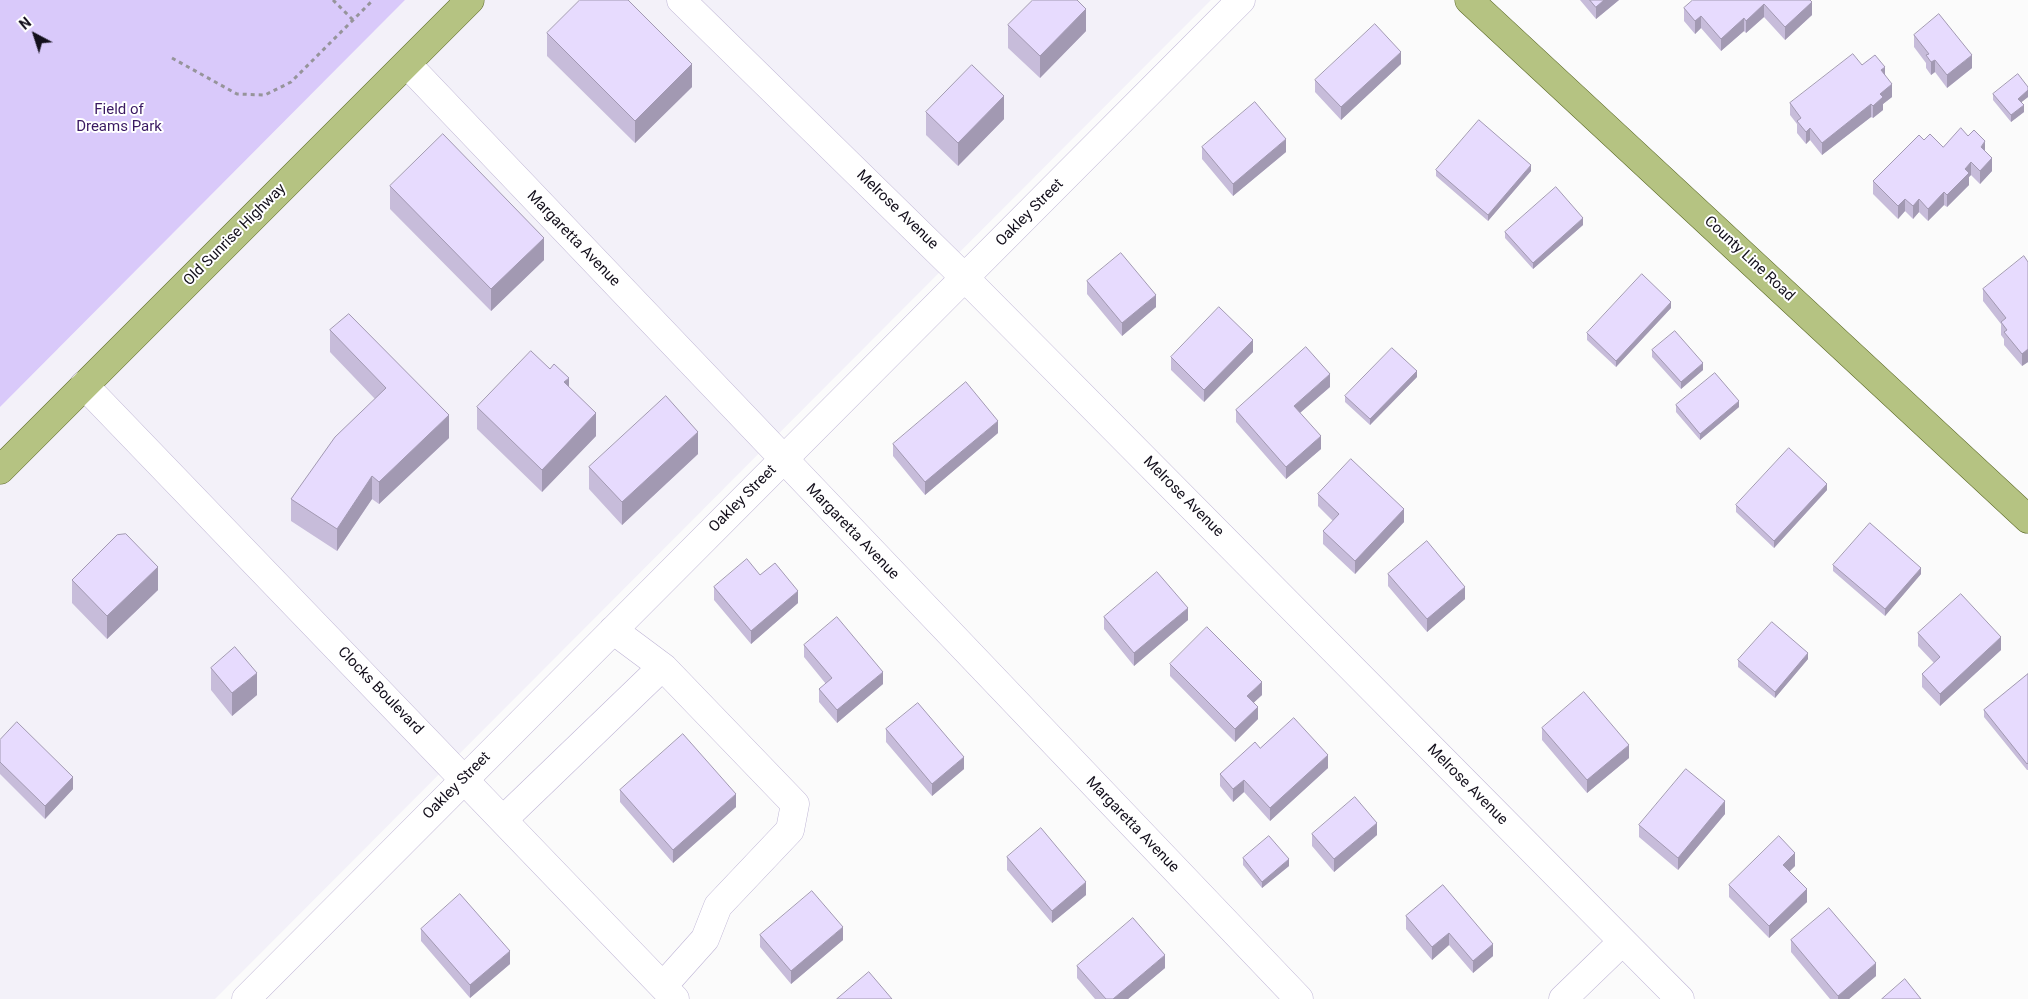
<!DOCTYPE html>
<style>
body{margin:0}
#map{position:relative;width:2028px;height:999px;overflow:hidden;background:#fbfbfb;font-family:Roboto,sans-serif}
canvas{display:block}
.north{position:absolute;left:10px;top:10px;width:50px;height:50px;-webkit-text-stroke:4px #fff;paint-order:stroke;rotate:320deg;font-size:14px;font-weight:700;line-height:20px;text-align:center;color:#14101c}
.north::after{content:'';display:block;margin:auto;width:18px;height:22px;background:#14101c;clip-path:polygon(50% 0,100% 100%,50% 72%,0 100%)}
</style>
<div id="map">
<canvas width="2028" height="999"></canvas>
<div class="north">N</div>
</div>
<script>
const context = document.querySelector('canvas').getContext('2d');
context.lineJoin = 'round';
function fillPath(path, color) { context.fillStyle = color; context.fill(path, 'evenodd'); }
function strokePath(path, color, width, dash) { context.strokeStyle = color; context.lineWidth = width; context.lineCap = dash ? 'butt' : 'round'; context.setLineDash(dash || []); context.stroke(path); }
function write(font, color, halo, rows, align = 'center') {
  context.font = font + ' Roboto,sans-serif'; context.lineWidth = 4; context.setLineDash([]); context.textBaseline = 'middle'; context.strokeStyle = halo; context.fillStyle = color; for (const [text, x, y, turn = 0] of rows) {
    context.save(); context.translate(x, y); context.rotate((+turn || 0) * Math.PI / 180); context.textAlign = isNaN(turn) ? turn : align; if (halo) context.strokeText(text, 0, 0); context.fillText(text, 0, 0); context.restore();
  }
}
const built = new Path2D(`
 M 405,0 L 1211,0 L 215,999 L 0,999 L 0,407 Z`);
const green = new Path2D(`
 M 0,0 L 405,0 L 0,407 Z`);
const path = new Path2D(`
 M 333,0 L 353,20
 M 172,58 L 237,94 L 265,95 L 291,82 L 373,0`);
const minor = new Path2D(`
 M 681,0 L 965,278 L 1680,999
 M 407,64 L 1299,999
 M 84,385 L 675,999
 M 613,630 L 664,668 L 795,804 L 790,830 L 718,906 L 705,939 L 663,986
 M 504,819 L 662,667
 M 246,999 L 1241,0
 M 1563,999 L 1622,942`);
const major = new Path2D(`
 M 1469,0 L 2028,519
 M 0,470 L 470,0`);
const wall = new Path2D(`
 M 1580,0 L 1619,0 L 1596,19 Z
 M 1810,0 L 1812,15 L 1785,40 L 1764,17 L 1746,33 L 1744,31 L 1721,51 L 1701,28 L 1695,34 L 1684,21 L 1684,8 Z
 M 1008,25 L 1086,31 L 1040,78 L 1008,48 Z
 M 547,33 L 692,87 L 635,143 L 547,56 Z
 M 1914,35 L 1972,68 L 1947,88 L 1935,72 L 1931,75 L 1926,68 L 1926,63 L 1914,47 Z
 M 1401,64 L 1341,120 L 1315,92 L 1315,80 Z
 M 1862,65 L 1885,74 L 1892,97 L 1883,104 L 1883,110 L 1873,118 L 1871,117 L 1822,155 L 1810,140 L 1806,144 L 1797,133 L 1797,124 L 1790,115 L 1790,103 Z
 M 2028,87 L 2028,97 L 2021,102 L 2024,112 L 2011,122 L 1993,100 L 1993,94 Z
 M 926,112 L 1004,119 L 958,166 L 926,135 Z
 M 1924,140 L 1943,147 L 1985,151 L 1992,171 L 1980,184 L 1971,175 L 1969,177 L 1969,185 L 1947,207 L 1944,205 L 1928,221 L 1919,212 L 1913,219 L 1905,211 L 1898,219 L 1873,194 L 1873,181 Z
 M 1202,147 L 1286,152 L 1233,196 L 1202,159 Z
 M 1436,170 L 1531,171 L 1488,221 L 1436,176 Z
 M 390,186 L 544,260 L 491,311 L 390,209 Z
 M 1583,225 L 1533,269 L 1505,238 L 1505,232 Z
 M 2028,262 L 2028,362 L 2022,366 L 2004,345 L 2004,339 L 2001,335 L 2001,324 L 1983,301 L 1983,289 Z
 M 1087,281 L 1156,307 L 1122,336 L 1087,294 Z
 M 1671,308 L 1616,367 L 1587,340 L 1587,333 Z
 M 330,330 L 449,438 L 379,504 L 372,499 L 337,551 L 291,521 L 291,499 L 375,399 L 330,352 Z
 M 1652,350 L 1703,370 L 1681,389 L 1652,357 Z
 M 1253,352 L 1204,402 L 1171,370 L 1171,357 Z
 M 1417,377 L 1370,425 L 1345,402 L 1345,396 Z
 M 569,387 L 596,436 L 542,492 L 477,429 L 477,407 Z
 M 1330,387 L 1300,413 L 1321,449 L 1286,479 L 1236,422 L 1236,410 Z
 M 1676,405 L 1739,407 L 1700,440 L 1676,412 Z
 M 998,433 L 925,495 L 893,456 L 893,444 Z
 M 698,454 L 622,525 L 589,489 L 589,467 Z
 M 1827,490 L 1774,548 L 1736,512 L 1736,505 Z
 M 1318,494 L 1404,522 L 1355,574 L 1323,544 L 1323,531 L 1333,521 L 1318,506 Z
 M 1833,565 L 1921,574 L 1885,616 L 1833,571 Z
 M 1388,574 L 1465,599 L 1427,632 L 1388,586 Z
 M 760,575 L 798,603 L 751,644 L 714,600 L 714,587 Z
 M 72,580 L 158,590 L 107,639 L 72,603 Z
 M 1104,617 L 1188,620 L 1134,666 L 1104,629 Z
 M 1918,633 L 2001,650 L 1940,706 L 1922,687 L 1922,674 L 1934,663 L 1918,646 Z
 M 804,645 L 883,684 L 837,723 L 819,702 L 819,689 L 826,684 L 804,657 Z
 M 1808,659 L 1775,698 L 1738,667 L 1738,660 Z
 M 1170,664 L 1262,695 L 1254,702 L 1258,719 L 1235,742 L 1170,676 Z
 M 211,668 L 257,695 L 232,716 L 211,690 Z
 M 2028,674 L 2028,770 L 2027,770 L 1984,717 L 1984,710 Z
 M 1542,728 L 1629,758 L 1587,793 L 1542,740 Z
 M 886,729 L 964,769 L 932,796 L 886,742 Z
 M 0,740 L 73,789 L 45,819 L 0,774 Z
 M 1260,748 L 1328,768 L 1270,821 L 1244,792 L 1233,802 L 1220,786 L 1220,774 Z
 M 620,790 L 736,807 L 673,863 L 620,802 Z
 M 1725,814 L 1678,870 L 1639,837 L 1639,825 Z
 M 1312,834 L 1377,835 L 1334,872 L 1312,846 Z
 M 1007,857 L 1086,895 L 1052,923 L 1007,870 Z
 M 1243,858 L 1289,866 L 1262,888 L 1243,865 Z
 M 1795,866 L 1789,871 L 1807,902 L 1769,938 L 1729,897 L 1729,885 Z
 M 1443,885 L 1493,956 L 1473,973 L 1449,945 L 1432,960 L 1406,929 L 1406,916 Z
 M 421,929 L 510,964 L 470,998 L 421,941 Z
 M 760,935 L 843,940 L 791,984 L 760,947 Z
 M 1791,940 L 1876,976 L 1849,999 L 1830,999 L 1791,952 Z
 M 1077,966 L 1165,968 L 1128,999 L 1095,999 L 1077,978 Z`);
const shadedWall = new Path2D(`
 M 1604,0 L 1619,0 L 1596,19 L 1596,7 Z
 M 1812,2 L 1812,15 L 1785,40 L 1785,27 Z
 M 1764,4 L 1764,17 L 1746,33 L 1746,21 Z
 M 1086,9 L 1086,31 L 1040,78 L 1040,56 Z
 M 1701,16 L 1701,28 L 1695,34 L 1695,21 Z
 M 1744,18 L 1744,31 L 1721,51 L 1721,39 Z
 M 1401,52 L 1401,64 L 1341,120 L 1341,107 Z
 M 1972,55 L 1972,68 L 1947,88 L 1947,75 Z
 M 1935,60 L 1935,72 L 1931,75 L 1931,62 Z
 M 692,64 L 692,87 L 635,143 L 635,121 Z
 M 1885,67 L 1885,80 L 1881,70 Z
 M 1892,84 L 1892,97 L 1883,104 L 1883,110 L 1873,118 L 1873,106 L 1880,94 Z
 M 2028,90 L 2028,97 L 2018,105 L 2018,99 Z
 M 1004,96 L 1004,119 L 958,166 L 958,143 Z
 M 1871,104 L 1871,117 L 1822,155 L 1822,143 Z
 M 2024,105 L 2024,112 L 2011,122 L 2011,115 Z
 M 1810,128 L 1810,140 L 1806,144 L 1806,132 Z
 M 1286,139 L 1286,152 L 1233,196 L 1233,184 Z
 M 1985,141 L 1985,154 L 1981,147 Z
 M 1992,158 L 1992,171 L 1980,184 L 1980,171 Z
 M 1971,162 L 1971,175 L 1969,177 L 1969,185 L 1947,207 L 1947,195 L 1965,169 Z
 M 1531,165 L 1531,171 L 1488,221 L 1488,215 Z
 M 1944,192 L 1944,205 L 1928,221 L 1928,209 Z
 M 1905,199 L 1905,211 L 1898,219 L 1898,206 Z
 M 1919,199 L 1919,212 L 1913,219 L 1913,206 Z
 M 1583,218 L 1583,225 L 1533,269 L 1533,263 Z
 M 544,238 L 544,260 L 491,311 L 491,289 Z
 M 1156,295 L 1156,307 L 1122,336 L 1122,323 Z
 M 1671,302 L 1671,308 L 1616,367 L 1616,361 Z
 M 1253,340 L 1253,352 L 1204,402 L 1204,390 Z
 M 2028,349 L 2028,362 L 2022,366 L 2022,354 Z
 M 1703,363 L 1703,370 L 1681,389 L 1681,382 Z
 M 1417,371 L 1417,377 L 1370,425 L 1370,419 Z
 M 1330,374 L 1330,387 L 1294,418 L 1294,406 Z
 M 569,378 L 569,400 L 564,382 Z
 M 1739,401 L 1739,407 L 1700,440 L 1700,434 Z
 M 596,413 L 596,436 L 542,492 L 542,470 Z
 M 449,415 L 449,438 L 379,504 L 379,482 Z
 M 998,421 L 998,433 L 925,495 L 925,482 Z
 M 698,432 L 698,454 L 622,525 L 622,502 Z
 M 1321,436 L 1321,449 L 1286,479 L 1286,467 Z
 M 372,476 L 372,499 L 337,551 L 337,529 Z
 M 1827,484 L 1827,490 L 1774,548 L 1774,541 Z
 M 1404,509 L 1404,522 L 1355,574 L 1355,561 Z
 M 158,567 L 158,590 L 107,639 L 107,616 Z
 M 1921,568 L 1921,574 L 1885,616 L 1885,609 Z
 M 1465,587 L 1465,599 L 1427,632 L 1427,619 Z
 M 798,591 L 798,603 L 751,644 L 751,631 Z
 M 1188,608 L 1188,620 L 1134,666 L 1134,653 Z
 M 2001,637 L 2001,650 L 1940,706 L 1940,694 Z
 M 1808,653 L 1808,659 L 1775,698 L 1775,692 Z
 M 883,672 L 883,684 L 837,723 L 837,710 Z
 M 257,673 L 257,695 L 232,716 L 232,693 Z
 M 1262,682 L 1262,695 L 1247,709 L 1247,696 Z
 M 1258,707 L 1258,719 L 1235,742 L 1235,729 Z
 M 1629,745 L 1629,758 L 1587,793 L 1587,780 Z
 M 1328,755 L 1328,768 L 1270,821 L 1270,808 Z
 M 964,757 L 964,769 L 932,796 L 932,784 Z
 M 73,777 L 73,789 L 45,819 L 45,806 Z
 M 1244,780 L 1244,792 L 1233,802 L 1233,789 Z
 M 736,794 L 736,807 L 673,863 L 673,850 Z
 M 1725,801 L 1725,814 L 1678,870 L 1678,858 Z
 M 1377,823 L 1377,835 L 1334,872 L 1334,859 Z
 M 1795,853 L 1795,866 L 1783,878 L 1783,865 Z
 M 1289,859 L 1289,866 L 1262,888 L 1262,882 Z
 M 1086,882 L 1086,895 L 1052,923 L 1052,911 Z
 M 1807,889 L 1807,902 L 1769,938 L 1769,926 Z
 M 843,927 L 843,940 L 791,984 L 791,971 Z
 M 1449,933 L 1449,945 L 1432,960 L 1432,947 Z
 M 1493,944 L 1493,956 L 1473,973 L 1473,961 Z
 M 510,951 L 510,964 L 470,998 L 470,985 Z
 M 1165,955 L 1165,968 L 1128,999 L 1113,999 Z
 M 1876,963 L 1876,976 L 1849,999 L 1838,999 L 1838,996 Z`);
const building = new Path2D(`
 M 580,0 L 628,0 L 692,64 L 635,121 L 547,33 Z
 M 1033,0 L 1077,0 L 1086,9 L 1040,56 L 1008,25 Z
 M 1590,0 L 1604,0 L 1596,7 Z
 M 1693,0 L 1810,0 L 1812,2 L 1785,27 L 1764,4 L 1746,21 L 1744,18 L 1721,39 L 1701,16 L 1695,21 L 1684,8 Z
 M 1939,14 L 1972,55 L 1947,75 L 1935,60 L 1931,62 L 1926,55 L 1929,54 L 1914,35 Z
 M 1375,24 L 1401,52 L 1341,107 L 1315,80 Z
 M 1853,54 L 1862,65 L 1875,55 L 1885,67 L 1881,70 L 1892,84 L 1880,94 L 1883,97 L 1873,106 L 1871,104 L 1822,143 L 1810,128 L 1806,132 L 1797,121 L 1801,118 L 1790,103 Z
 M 972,65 L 1004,96 L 958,143 L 926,112 Z
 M 2018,74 L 2028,87 L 2028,90 L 2018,99 L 2024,105 L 2011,115 L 1993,94 Z
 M 1255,102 L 1286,139 L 1233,184 L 1202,147 Z
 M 1479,120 L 1531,165 L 1488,215 L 1436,170 Z
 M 1961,128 L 1968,136 L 1974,130 L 1985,141 L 1981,147 L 1992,158 L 1980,171 L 1971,162 L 1965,169 L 1969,173 L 1947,195 L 1944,192 L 1928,209 L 1919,199 L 1913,206 L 1905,199 L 1898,206 L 1873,181 L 1919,135 L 1924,140 L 1930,134 L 1943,147 Z
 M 443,134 L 544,238 L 491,289 L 390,186 Z
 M 1556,187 L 1583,218 L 1533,263 L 1505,232 Z
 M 1121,253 L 1156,295 L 1122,323 L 1087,281 Z
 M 2024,256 L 2028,262 L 2028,349 L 2022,354 L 2004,332 L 2007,330 L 2001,322 L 2006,318 L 1983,289 Z
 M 1642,274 L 1671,302 L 1616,361 L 1587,333 Z
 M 1219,307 L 1253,340 L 1204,390 L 1171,357 Z
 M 349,314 L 449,415 L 379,482 L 372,476 L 337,529 L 291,499 L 335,437 L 386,388 L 330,330 Z
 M 1675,331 L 1703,363 L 1681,382 L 1652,350 Z
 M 1306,347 L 1330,374 L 1294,406 L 1321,436 L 1286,467 L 1236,410 Z
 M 1392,348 L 1417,371 L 1370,419 L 1345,396 Z
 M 531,351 L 550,369 L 554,364 L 569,378 L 564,382 L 596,413 L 542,470 L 477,407 Z
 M 1715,373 L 1739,401 L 1700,434 L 1676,405 Z
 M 966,382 L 998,421 L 925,482 L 893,444 Z
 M 666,396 L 698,432 L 622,502 L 589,467 Z
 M 1789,448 L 1827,484 L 1774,541 L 1736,505 Z
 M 1351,459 L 1404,509 L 1355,561 L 1323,531 L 1339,514 L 1318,494 Z
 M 1870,523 L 1921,568 L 1885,609 L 1833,565 Z
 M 126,534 L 158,567 L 107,616 L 72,580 L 117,535 Z
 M 1427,541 L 1465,587 L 1427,619 L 1388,574 Z
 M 747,559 L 760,575 L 775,563 L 798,591 L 751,631 L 714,587 Z
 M 1157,572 L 1188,608 L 1134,653 L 1104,617 Z
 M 1961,594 L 2001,637 L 1940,694 L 1922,674 L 1940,657 L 1918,633 Z
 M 837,617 L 883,672 L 837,710 L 819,689 L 832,678 L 804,645 Z
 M 1772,622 L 1808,653 L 1775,692 L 1738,660 Z
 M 1207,627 L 1262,682 L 1247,696 L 1258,707 L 1235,729 L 1170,664 Z
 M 235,647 L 257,673 L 232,693 L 211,668 Z
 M 2028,674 L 2028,763 L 2027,764 L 1984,710 Z
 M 1584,692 L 1629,745 L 1587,780 L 1542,728 Z
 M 918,703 L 964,757 L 932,784 L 886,729 Z
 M 1294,718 L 1328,755 L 1270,808 L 1244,780 L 1233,789 L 1220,774 L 1255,742 L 1260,748 Z
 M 17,722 L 73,777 L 45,806 L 0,762 L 0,740 Z
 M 683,734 L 736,794 L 673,850 L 620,790 Z
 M 1686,769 L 1725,801 L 1678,858 L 1639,825 Z
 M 1355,797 L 1377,823 L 1334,859 L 1312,834 Z
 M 1041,828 L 1086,882 L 1052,911 L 1007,857 Z
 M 1269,836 L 1289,859 L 1262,882 L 1243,858 Z
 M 1779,836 L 1795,853 L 1783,865 L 1807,889 L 1769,926 L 1729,885 Z
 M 1443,885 L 1493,944 L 1473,961 L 1449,933 L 1432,947 L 1406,916 Z
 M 812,891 L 843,927 L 791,971 L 760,935 Z
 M 460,894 L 510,951 L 470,985 L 421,929 Z
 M 1829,908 L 1876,963 L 1838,996 L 1791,940 Z
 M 1133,918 L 1165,955 L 1113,999 L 1106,999 L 1077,966 Z
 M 869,972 L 892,999 L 837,999 Z
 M 1905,979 L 1921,999 L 1882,999 Z`);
const parkNames = [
 ["Field of",119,110],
 ["Dreams Park",119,127]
];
const streetNames = [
 ["Melrose Avenue",897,210,44],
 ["Oakley Street",1030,213,-45],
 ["Old Sunrise Highway",235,235,-45],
 ["Margaretta Avenue",573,239,46],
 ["County Line Road",1749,259,43],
 ["Melrose Avenue",1183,497,45],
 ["Oakley Street",743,499,-45],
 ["Margaretta Avenue",852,532,46],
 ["Clocks Boulevard",380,691,46],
 ["Melrose Avenue",1467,785,45],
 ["Oakley Street",457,786,-45],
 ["Margaretta Avenue",1132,825,46]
];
fillPath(built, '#f3f1f9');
fillPath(green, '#d9c9fa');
strokePath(minor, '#beb4d5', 29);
strokePath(major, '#5d6a28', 29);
strokePath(path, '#96949a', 3, [4, 4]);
strokePath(minor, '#fff', 28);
strokePath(major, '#b5c382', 28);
fillPath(wall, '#c7bcda');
fillPath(shadedWall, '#a299b2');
fillPath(building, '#e7dbfe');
strokePath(building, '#a299b2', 1);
write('15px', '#3a1962', '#fff', parkNames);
write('15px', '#14101c', '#fff', streetNames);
</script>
